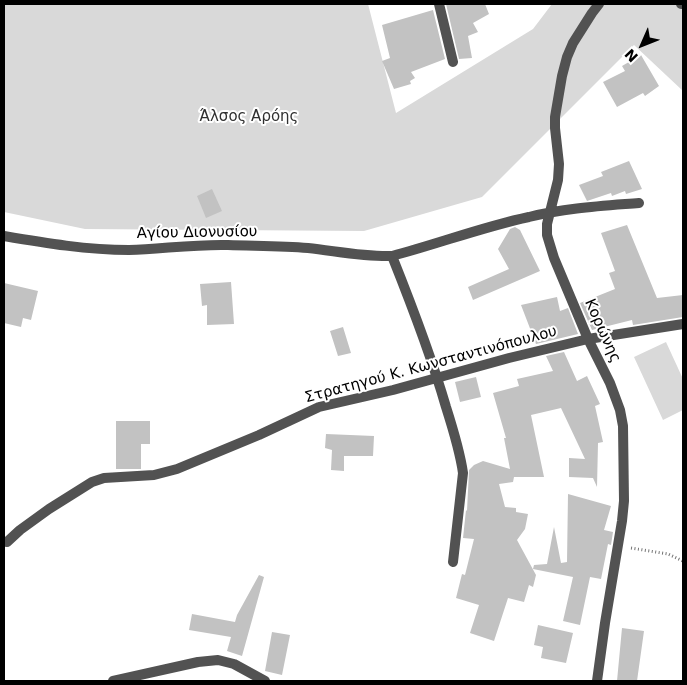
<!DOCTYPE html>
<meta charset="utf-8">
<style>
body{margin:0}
#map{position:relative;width:687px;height:685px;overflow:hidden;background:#fff;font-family:"DejaVu Sans",sans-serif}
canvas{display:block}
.frame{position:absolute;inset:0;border:5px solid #000;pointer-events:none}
.north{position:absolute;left:617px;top:20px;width:50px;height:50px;-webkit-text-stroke:4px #fff;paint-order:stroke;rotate:226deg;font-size:14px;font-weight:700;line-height:20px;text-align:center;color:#000}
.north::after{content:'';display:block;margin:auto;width:18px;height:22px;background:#000;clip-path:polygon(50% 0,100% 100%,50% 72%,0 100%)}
</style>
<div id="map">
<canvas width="687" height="685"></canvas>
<div class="frame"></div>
<div class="north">N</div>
</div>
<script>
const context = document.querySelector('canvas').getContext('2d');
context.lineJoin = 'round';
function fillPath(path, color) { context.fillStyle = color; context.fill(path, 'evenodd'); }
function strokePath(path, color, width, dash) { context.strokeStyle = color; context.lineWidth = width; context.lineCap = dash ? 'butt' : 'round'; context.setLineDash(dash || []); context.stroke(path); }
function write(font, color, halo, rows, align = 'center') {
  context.font = font + ' "DejaVu Sans",sans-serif'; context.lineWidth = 4; context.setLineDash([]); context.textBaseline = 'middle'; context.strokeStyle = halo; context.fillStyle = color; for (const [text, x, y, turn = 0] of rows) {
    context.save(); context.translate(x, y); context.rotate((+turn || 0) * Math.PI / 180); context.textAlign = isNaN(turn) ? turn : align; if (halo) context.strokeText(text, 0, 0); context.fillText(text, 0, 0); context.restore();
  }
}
const green = new Path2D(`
 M 4,4 L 368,4 L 396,113 L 533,29 L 552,4 L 683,4 L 683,91 L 634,45 L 482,197 L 364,231 L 85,229 L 4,212 Z
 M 666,342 L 683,379 L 683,410 L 663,420 L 634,357 Z`);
const building = new Path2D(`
 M 446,4 L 485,4 L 489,14 L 473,23 L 478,32 L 468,36 L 472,58 L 459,59 Z
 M 433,10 L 445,59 L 411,72 L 415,78 L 410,81 L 411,84 L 394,89 L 382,61 L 390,58 L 382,25 Z
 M 641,55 L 659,86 L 645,96 L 643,93 L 617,107 L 603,82 L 625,71 L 622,66 Z
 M 629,161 L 642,189 L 626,194 L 625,191 L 612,196 L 611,193 L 587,201 L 579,185 L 603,176 L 601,172 Z
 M 212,189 L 222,211 L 206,218 L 197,196 Z
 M 627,225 L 657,298 L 683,295 L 683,317 L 633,325 L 632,320 L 592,330 L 580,303 L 615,289 L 609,273 L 615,271 L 601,233 Z
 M 515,227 L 520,230 L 540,271 L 473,300 L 468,287 L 509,269 L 498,249 L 510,229 Z
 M 231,282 L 234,324 L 207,325 L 207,305 L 202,306 L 200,284 Z
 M 4,283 L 38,291 L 31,320 L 23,318 L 21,327 L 4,323 Z
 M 557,297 L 560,311 L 568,308 L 578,334 L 536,344 L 521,305 Z
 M 343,327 L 351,353 L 338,356 L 330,331 Z
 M 564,352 L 577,381 L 587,376 L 600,404 L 595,406 L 603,442 L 598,443 L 597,487 L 593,478 L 569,477 L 569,458 L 585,459 L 561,408 L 531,415 L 544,477 L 514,477 L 513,482 L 499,484 L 505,507 L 516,508 L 516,512 L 528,514 L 525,529 L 517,540 L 536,575 L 533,587 L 529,585 L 524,602 L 508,598 L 494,641 L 470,633 L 479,605 L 456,598 L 462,574 L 465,575 L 474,539 L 463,538 L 466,510 L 467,511 L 469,470 L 474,465 L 483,461 L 510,469 L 504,438 L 506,438 L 493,393 L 519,386 L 517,379 L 553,371 L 546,356 Z
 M 476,377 L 481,397 L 460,402 L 455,382 Z
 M 116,421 L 150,421 L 150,444 L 141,444 L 141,469 L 116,469 Z
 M 326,434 L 374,436 L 373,456 L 344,456 L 344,471 L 331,470 L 332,450 L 325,448 Z
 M 568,494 L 611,506 L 604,530 L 613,532 L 611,545 L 608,544 L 601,579 L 590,577 L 580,625 L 563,621 L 573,577 L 533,569 L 534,565 L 547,564 L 554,527 L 561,563 L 567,562 Z
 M 259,575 L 264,577 L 242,656 L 227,651 L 231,637 L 189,630 L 192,614 L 235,622 L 237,615 Z
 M 538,625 L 573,633 L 566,663 L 541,658 L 543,647 L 534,645 Z
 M 622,628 L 644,631 L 637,681 L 617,681 Z
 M 272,632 L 290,635 L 282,675 L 265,671 Z`);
const path = new Path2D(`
 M 631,548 L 668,554 L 683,561`);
const street = new Path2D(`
 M 439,4 L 453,62
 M 681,4 L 683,4
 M 4,236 C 45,243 87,250 129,250 C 162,249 195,244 228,245 C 255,246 282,246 308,248 C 336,251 364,257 392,256 C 438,244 482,227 529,217 C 565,208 602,206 639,203
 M 392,256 C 412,306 431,355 446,407 C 453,429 460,451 463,473 L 453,562
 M 7,542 L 20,530 L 49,509 L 92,482 L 104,478 L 154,475 L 177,469 L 259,435 L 319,407 L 393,390 L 509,358 L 559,346 L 588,339 L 683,324
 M 113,681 L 198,662 L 218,660 L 234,664 L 265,681
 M 597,681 L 605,623 L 622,521 L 624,501 L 623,426 L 620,410 L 610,383 L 588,339 L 554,258 L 547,235 L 547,224 L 558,180 L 559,164 L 555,128 L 555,117 L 562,76 L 567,57 L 573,43 L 592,13 L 599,4`);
const parkNames = [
 ["Άλσος Αρόης",249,117]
];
const streetNames = [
 ["Αγίου Διονυσίου",197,233,-1],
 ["Κορώνης",602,331,66],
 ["Στρατηγού Κ. Κωνσταντινόπουλου",431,365,-15]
];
fillPath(green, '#d9d9d9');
fillPath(building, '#c2c2c2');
strokePath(path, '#747474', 3, [1, 2.5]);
strokePath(street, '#525252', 10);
write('15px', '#303030', '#fff', parkNames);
write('15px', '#000', '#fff', streetNames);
</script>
